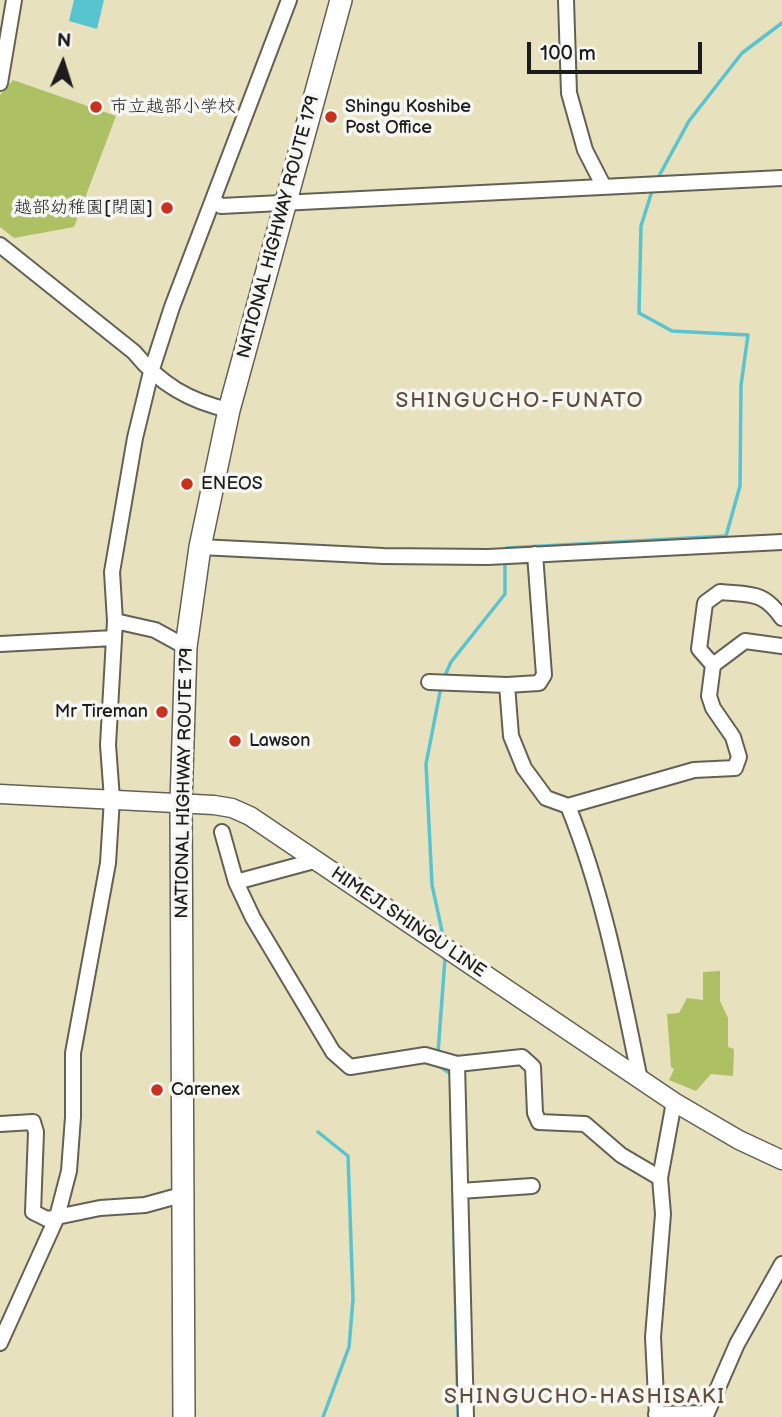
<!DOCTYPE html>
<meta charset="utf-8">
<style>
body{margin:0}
#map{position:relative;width:782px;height:1417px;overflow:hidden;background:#e7e1be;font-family:"Balsamiq Sans",sans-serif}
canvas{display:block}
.north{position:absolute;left:28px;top:28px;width:70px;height:70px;-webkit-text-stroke:5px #f6f6f2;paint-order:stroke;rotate:3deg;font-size:19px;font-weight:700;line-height:28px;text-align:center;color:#1c1c1c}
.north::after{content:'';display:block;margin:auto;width:24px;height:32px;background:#1c1c1c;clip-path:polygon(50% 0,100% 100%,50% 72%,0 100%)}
.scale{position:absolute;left:527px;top:42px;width:175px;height:32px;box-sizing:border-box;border:4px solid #1c1c1c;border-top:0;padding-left:9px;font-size:21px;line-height:24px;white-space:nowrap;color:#1c1c1c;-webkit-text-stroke:5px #f6f6f2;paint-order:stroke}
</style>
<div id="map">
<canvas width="782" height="1417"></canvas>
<div class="north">N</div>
<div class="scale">100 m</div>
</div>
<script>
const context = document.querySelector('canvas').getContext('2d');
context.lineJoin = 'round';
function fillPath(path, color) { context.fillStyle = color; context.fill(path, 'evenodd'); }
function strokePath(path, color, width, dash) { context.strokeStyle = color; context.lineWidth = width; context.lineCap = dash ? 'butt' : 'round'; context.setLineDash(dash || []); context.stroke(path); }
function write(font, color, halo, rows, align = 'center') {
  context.font = font + ' "Balsamiq Sans","Klee One",sans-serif'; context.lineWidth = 7; context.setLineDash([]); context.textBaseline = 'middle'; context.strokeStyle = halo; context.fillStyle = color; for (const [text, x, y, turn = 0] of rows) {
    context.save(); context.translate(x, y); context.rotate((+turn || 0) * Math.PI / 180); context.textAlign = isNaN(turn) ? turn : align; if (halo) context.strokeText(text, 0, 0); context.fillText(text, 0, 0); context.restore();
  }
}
const green = new Path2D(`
 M 13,80 L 116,116 L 74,227 L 14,238 L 0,227 L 0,95 Z
 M 720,971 L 720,1001 L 728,1018 L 728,1047 L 734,1049 L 733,1076 L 711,1074 L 696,1091 L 669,1080 L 674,1069 L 671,1067 L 667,1014 L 679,1013 L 687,998 L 703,1000 L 703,972 Z`);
const water = new Path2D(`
 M 74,0 L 104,0 L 97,29 L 69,21 Z`);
const stream = new Path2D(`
 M 659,176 L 689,121 L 742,53 L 782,23
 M 506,548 L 726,536 L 740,486 L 741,385 L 748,335 L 672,331 L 639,313 L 641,226 L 652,191
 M 443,680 L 451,662 L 505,594 L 505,566
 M 441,687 L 426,764 L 432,885 L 442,931
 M 438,1053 L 445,958
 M 436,1064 L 451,1074
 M 451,1107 L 458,1417
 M 318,1132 L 348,1156 L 353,1299 L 349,1347 L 323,1417`);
const minor = new Path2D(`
 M 566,0 L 569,93 L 585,150 L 604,187
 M 0,83 L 14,0
 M 214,201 L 221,206 L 782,178
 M 0,245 L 134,352 C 160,384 189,401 229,410
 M 200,547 L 383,556 L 488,557 L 782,542
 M 115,621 L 155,630 L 186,647
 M 0,644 L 114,638
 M 713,665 L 699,649 L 705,603 L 720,592 C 751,595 763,591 782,618
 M 429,682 L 507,685 L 511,736 L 524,768 L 546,798 L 568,806 C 604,895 621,987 640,1080
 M 507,685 L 539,683 L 544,675 L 535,554
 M 568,806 L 694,770 L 735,768 L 739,757 L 733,737 L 713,708 L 709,696 L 713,665 L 745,641 L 782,646
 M 222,832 L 236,882 L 253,918 L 333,1052 L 350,1067 L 425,1055 L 457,1064 L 522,1057 L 533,1067 L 535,1113 L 539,1122 L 585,1124 L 621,1155 L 660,1178
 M 236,882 L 314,861
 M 457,1064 L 466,1417
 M 0,1124 L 33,1122 L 36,1132 L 33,1212 L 47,1219 L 100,1208 L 145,1205 L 185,1194
 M 460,1191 L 532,1186
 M 0,1343 L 57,1217 L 69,1171 L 73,1117 L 73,1053 L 108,863 L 112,799 L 108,745 L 115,621 L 112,572 L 135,438 L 151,372 L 172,307 L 289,0
 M 656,1414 L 707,1413 L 737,1344 L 782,1264
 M 657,1417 L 653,1337 L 663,1214 L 660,1178 L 674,1102`);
const major = new Path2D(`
 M 0,794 L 214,805 L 232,808 L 250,816 L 674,1102 L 739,1140 L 782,1160`);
const highway = new Path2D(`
 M 184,1417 L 181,803 L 186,647 L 200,547 L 229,410 L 341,0`);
const markers = [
 [96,107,7,"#c8321e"],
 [331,117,7,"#c8321e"],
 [167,208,7,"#c8321e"],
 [187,484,7,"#c8321e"],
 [162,712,7,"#c8321e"],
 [235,741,7,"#c8321e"],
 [157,1090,7,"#c8321e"]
];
const poiNames = [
 ["市立越部小学校",110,107],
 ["Shingu Koshibe",345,107],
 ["Post Office",345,128],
 ["越部幼稚園[閉園]",153,208,"right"],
 ["ENEOS",201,484],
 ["Mr Tireman",148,712,"right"],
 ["Lawson",249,741],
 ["Carenex",171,1090]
];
const streetNames = [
 ["NATIONAL HIGHWAY ROUTE 179",279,227,-75],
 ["NATIONAL HIGHWAY ROUTE 179",185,783,-89],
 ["HIMEJI SHINGU LINE",408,923,34]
];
const quarterNames = [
 ["SHINGUCHO-FUNATO",520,402],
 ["SHINGUCHO-HASHISAKI",585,1398]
];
fillPath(green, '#adc064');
fillPath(water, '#58c4d0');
strokePath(stream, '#58c4d0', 3.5);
strokePath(minor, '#636155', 18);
strokePath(major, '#636155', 21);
strokePath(highway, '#636155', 24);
strokePath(minor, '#fff', 14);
strokePath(major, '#fff', 18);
strokePath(highway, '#fff', 21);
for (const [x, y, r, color] of markers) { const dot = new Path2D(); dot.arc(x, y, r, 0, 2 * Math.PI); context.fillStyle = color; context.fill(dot); strokePath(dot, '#f6f6f2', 2.5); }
write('18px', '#1c1c1c', '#f6f6f2', poiNames, 'left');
write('18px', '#1c1c1c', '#f6f6f2', streetNames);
context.letterSpacing = '2px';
write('21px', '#604c3a', '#f6f6f2', quarterNames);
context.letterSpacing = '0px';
</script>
